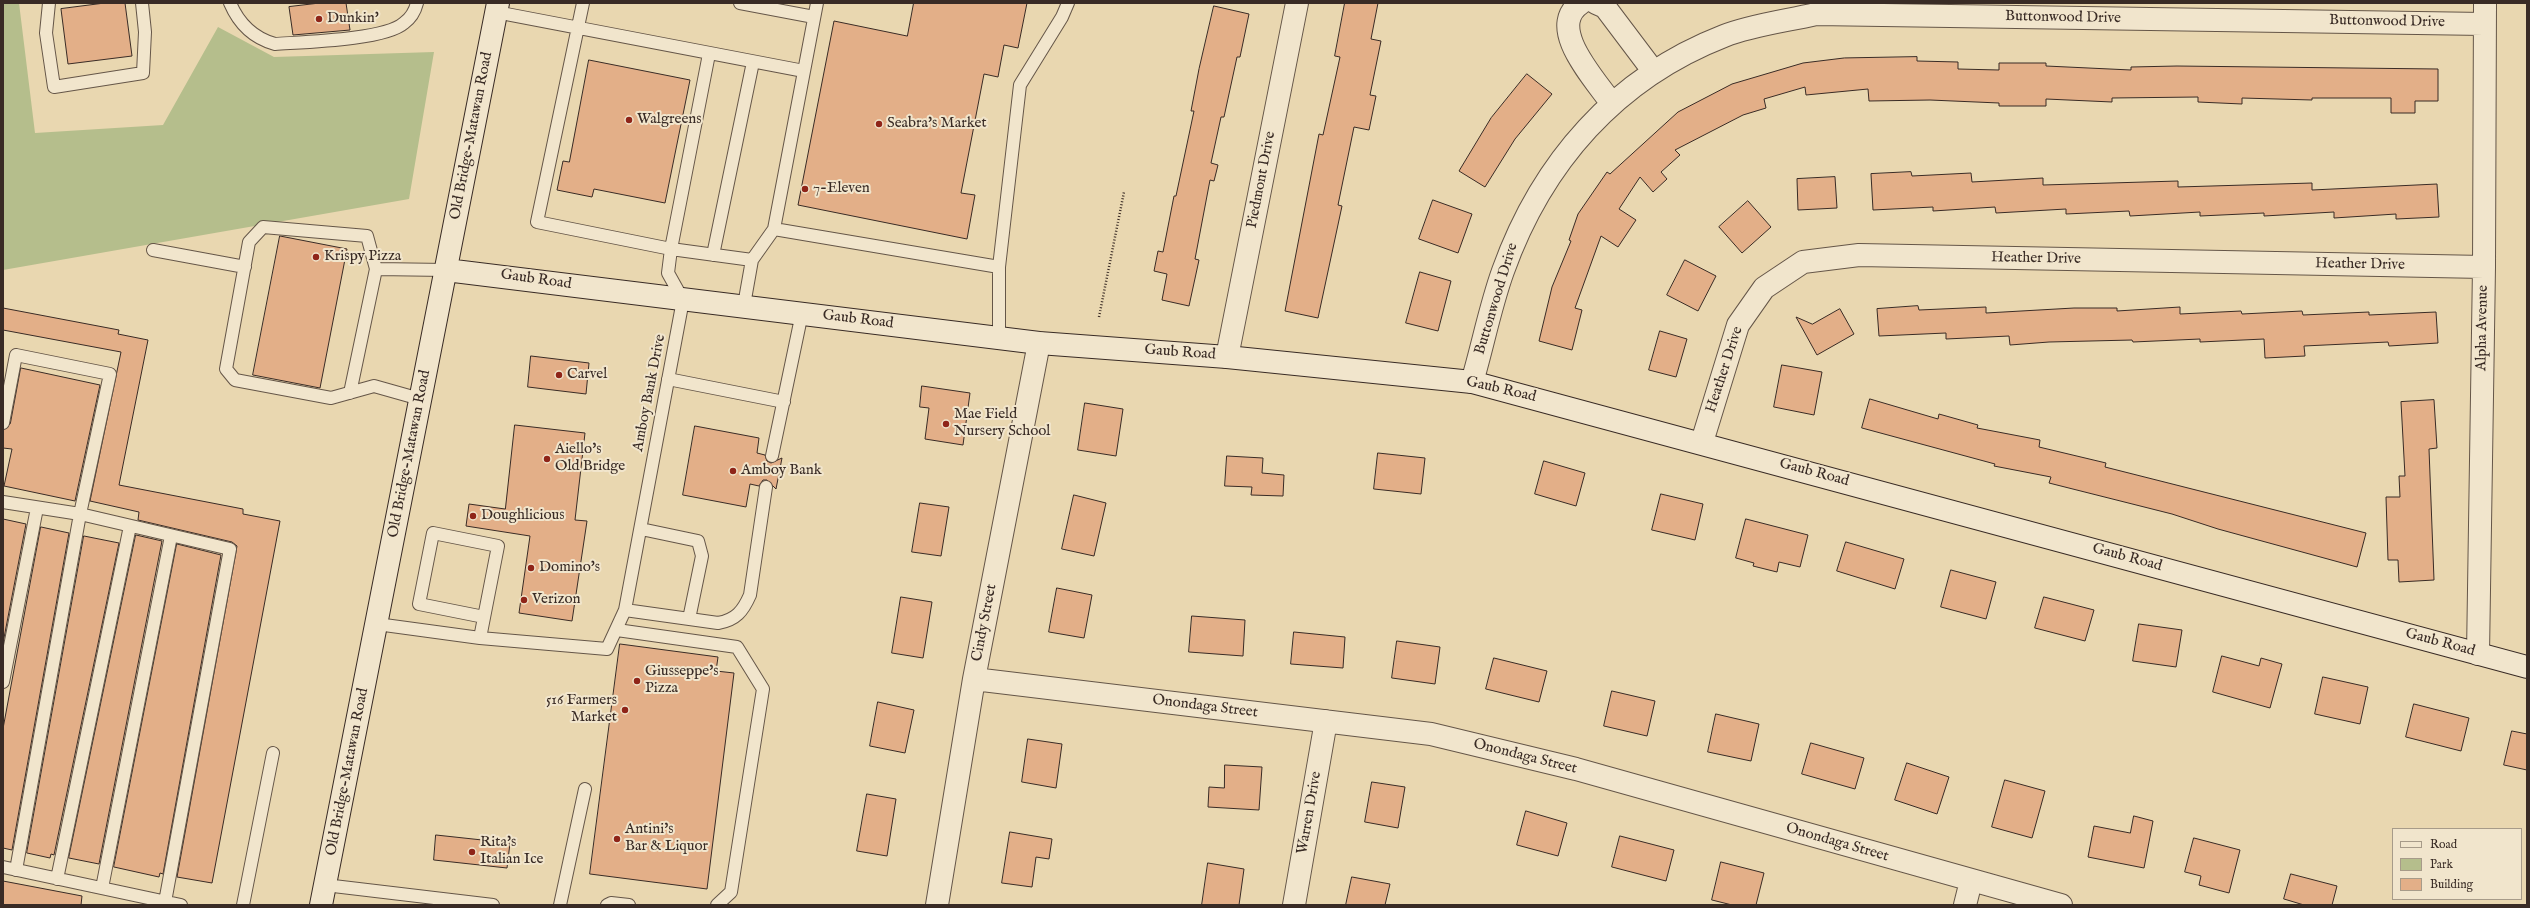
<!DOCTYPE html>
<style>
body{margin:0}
#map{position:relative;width:2530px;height:908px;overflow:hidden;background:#e9d7b0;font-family:"IM FELL English",serif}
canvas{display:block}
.frame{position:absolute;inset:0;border:4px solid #392b25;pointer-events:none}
.legend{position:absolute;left:2392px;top:828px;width:130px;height:72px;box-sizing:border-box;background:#f1e5cc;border:1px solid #a79b89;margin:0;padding:5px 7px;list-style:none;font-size:12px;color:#392b25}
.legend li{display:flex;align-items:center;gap:8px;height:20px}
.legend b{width:20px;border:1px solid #a79b89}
</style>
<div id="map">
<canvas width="2530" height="908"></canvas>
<div class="frame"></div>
<ul class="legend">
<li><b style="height:5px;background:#f1e5cc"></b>Road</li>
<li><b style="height:11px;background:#b5be8c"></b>Park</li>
<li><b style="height:11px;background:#e3af88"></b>Building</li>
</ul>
</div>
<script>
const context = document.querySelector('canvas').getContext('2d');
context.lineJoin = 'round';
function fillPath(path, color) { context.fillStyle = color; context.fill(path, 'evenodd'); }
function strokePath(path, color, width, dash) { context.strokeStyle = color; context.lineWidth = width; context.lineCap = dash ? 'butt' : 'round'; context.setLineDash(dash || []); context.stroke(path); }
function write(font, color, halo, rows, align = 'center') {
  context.font = font + ' "IM FELL English",serif'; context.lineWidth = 4; context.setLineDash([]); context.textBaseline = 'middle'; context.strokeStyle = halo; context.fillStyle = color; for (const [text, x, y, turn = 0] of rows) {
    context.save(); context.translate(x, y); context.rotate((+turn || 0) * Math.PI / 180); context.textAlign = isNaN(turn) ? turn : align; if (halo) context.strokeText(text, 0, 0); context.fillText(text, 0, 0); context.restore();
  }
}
const green = new Path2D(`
 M 3,3 L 19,3 L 35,133 L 163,125 L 218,27 L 274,57 L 434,52 L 409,199 L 3,270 Z`);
const building = new Path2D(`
 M 105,3 L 125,3 L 132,56 L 68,64 L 61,9 Z
 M 320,3 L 346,3 L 350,30 L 293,35 L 289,7 Z
 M 914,3 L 1027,3 L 1018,48 L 1004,45 L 998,77 L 984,74 L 961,193 L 975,195 L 967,239 L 798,205 L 834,21 L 907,36 Z
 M 1345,3 L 1378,3 L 1371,39 L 1381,41 L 1370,95 L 1376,96 L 1369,130 L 1354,127 L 1338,205 L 1342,206 L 1318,318 L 1285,311 L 1319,134 L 1323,135 L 1340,57 L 1335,56 Z
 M 1214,6 L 1249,14 L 1240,57 L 1237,57 L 1224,117 L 1221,117 L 1211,163 L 1218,165 L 1214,181 L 1210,180 L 1195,259 L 1199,260 L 1189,306 L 1162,300 L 1167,274 L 1154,271 L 1158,251 L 1163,252 L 1174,196 L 1176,196 L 1194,111 L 1191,111 L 1199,69 Z
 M 1917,57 L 1917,61 L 1958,62 L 1958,69 L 1999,70 L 1999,63 L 2046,63 L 2046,66 L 2131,70 L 2131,67 L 2177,66 L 2438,69 L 2438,101 L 2415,101 L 2415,113 L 2391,113 L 2391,98 L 2312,98 L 2312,100 L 2242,98 L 2242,104 L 2198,102 L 2198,97 L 2112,98 L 2112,102 L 2046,99 L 2046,106 L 1999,106 L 1999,103 L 1930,100 L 1869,101 L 1868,89 L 1806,95 L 1805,87 L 1764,99 L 1766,108 L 1743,115 L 1675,150 L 1680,155 L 1661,172 L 1667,179 L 1653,192 L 1640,177 L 1619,209 L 1636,220 L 1618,247 L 1601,236 L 1575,308 L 1582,310 L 1572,350 L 1539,341 L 1552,287 L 1571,241 L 1569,240 L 1578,214 L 1607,172 L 1610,174 L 1678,112 L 1732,84 L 1803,63 L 1844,58 Z
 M 589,60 L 690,80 L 665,203 L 594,189 L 592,197 L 557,190 L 563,161 L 569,162 Z
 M 1527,74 L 1552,94 L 1515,139 L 1485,187 L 1459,171 L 1491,118 Z
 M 1911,172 L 1912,176 L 1971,173 L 1972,182 L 2043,178 L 2043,185 L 2178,181 L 2178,187 L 2312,183 L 2312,190 L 2437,184 L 2439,217 L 2396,219 L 2396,214 L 2334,218 L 2334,212 L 2264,216 L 2264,213 L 2200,216 L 2200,212 L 2130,216 L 2129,211 L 2066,214 L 2066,209 L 1996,213 L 1995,207 L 1933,211 L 1933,207 L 1873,210 L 1871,174 Z
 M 1835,177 L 1837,208 L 1798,210 L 1797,179 Z
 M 1433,200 L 1472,214 L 1458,253 L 1419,239 Z
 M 1748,201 L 1771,227 L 1742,253 L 1719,227 Z
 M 280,236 L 347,249 L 320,388 L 253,375 Z
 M 1685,260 L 1716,276 L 1698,311 L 1667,295 Z
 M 1420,272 L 1451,281 L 1438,331 L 1406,323 Z
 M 1918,306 L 1919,310 L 1986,307 L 1986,313 L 2074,308 L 2117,308 L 2117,311 L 2180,307 L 2180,314 L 2241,311 L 2242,314 L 2302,311 L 2303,315 L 2369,312 L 2369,315 L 2436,312 L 2438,343 L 2389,346 L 2388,342 L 2304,346 L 2305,356 L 2265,358 L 2264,339 L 2200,342 L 2200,339 L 2133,342 L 2132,340 L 2049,342 L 2010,345 L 2009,336 L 1946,339 L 1946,333 L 1879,336 L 1877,309 Z
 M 3,308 L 119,330 L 118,334 L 148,340 L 119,485 L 243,509 L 243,514 L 280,521 L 212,883 L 177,877 L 237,546 L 232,542 L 138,520 L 139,512 L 90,501 L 121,352 L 3,330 Z
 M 1840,309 L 1854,334 L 1817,355 L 1796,317 L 1812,324 Z
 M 1660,331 L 1687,339 L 1676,377 L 1649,370 Z
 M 531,356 L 589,363 L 586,394 L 528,387 Z
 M 1782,365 L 1822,372 L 1814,415 L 1774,407 Z
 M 21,368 L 100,385 L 75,501 L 4,486 L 12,449 L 3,448 L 3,430 L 10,424 Z
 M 922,386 L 970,393 L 963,445 L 925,439 L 929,408 L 920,407 Z
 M 1870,399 L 1938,419 L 1939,414 L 1978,425 L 1977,428 L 2040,440 L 2039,447 L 2106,463 L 2105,467 L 2366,533 L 2357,567 L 2218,529 L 2172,514 L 2049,483 L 2051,477 L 1994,466 L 1995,464 L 1862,428 Z
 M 2434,400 L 2437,448 L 2429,449 L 2434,580 L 2399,582 L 2398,560 L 2388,560 L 2386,497 L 2400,497 L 2399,476 L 2405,476 L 2401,402 Z
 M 1085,403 L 1123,409 L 1116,456 L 1078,450 Z
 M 515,425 L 585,433 L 575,520 L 587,521 L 572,621 L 519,613 L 530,536 L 466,526 L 469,504 L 505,509 Z
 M 695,426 L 759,438 L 757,453 L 765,455 L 767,461 L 771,463 L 782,458 L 776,489 L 767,480 L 763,480 L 759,486 L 750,484 L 746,507 L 683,495 Z
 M 1378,453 L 1425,458 L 1421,494 L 1374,489 Z
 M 1227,456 L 1263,458 L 1262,473 L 1284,475 L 1283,496 L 1251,495 L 1252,487 L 1225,486 Z
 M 1544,461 L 1585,473 L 1576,506 L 1535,494 Z
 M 1661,494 L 1703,504 L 1695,540 L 1652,530 Z
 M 1074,495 L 1106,503 L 1094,556 L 1062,549 Z
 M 920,503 L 949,507 L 941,556 L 912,552 Z
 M 3,519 L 26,524 L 3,643 Z
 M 1746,519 L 1808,535 L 1800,567 L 1779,562 L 1777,572 L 1753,566 L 1754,563 L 1736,558 Z
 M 41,527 L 69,533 L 12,850 L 3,848 L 3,729 Z
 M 136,535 L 162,541 L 99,864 L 69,858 Z
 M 84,536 L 119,543 L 54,855 L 51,854 L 50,858 L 27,853 Z
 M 1846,542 L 1904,559 L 1895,589 L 1837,571 Z
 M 177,544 L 221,555 L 163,874 L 160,873 L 159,877 L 114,867 Z
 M 1951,570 L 1996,582 L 1986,619 L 1941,607 Z
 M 1057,588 L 1092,595 L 1084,638 L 1049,632 Z
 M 901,597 L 932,602 L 923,658 L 892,653 Z
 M 2044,597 L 2094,610 L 2085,641 L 2035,628 Z
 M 1192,616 L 1245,620 L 1243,656 L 1189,652 Z
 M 2139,624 L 2182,630 L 2176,667 L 2133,661 Z
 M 1294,632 L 1345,637 L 1343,668 L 1291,664 Z
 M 1397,641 L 1440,647 L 1435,684 L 1392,678 Z
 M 620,644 L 718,657 L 716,671 L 734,673 L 707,889 L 590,874 Z
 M 2222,656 L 2259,666 L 2261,658 L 2282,664 L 2270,708 L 2213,692 Z
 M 1494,658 L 1547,671 L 1539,702 L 1486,689 Z
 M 2323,677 L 2368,687 L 2360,724 L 2315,714 Z
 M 1612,691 L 1655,701 L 1647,736 L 1604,726 Z
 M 878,702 L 914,710 L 905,753 L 870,746 Z
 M 2414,704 L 2469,718 L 2461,751 L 2406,737 Z
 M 1716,714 L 1759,724 L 1751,761 L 1708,752 Z
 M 2512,731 L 2527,734 L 2527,770 L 2504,765 Z
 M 1028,739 L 1062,744 L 1056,788 L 1022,782 Z
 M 1811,743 L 1864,758 L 1855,789 L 1802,774 Z
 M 1907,763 L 1949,777 L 1937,814 L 1895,800 Z
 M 1225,765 L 1262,767 L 1259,810 L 1208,807 L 1209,787 L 1224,788 Z
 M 2005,780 L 2045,791 L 2032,838 L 1992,827 Z
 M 1372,782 L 1405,787 L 1398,828 L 1365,822 Z
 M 867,794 L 896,799 L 887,856 L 857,851 Z
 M 1526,811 L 1567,823 L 1558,856 L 1517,845 Z
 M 2134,816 L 2153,821 L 2144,868 L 2088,857 L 2094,826 L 2130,833 Z
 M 1010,832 L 1052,839 L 1049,859 L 1036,857 L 1032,887 L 1002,883 Z
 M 436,835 L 510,843 L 507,868 L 434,860 Z
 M 1620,836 L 1674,850 L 1666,881 L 1612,867 Z
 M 2194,838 L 2240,850 L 2229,893 L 2199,885 L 2201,876 L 2185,872 Z
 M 1721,862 L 1764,873 L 1756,905 L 1732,905 L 1712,900 Z
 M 1208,863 L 1244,869 L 1239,905 L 1202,905 Z
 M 2291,874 L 2337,886 L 2332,905 L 2304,905 L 2284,899 Z
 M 1352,877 L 1390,884 L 1385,905 L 1346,905 Z
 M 3,881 L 82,896 L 81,905 L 3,905 Z`);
const path = new Path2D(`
 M 1099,317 L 1124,192`);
const lane = new Path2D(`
 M 49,3 L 46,33 L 54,87 L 143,73 L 145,32 L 142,3
 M 230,3 C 239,24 253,38 275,44 C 303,42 385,40 404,23 C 411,18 415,11 417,3
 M 583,3 L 537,222 L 671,249 L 709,54
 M 740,3 L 814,17
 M 496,12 L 804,71
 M 774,229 L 999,267
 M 153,250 L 245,267
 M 713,255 L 753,62
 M 744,305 L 752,260 L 774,229 L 817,3
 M 999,338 L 999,267 L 1020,85 L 1062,17 L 1068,3
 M 668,379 L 784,402
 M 350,393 L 376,269
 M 420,399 L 374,386 L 331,398 L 235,380 L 226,369 L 249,242 L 263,227 L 367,236 L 376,269 L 446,270
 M 3,423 L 16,355 L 110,374 L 80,514 L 230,549 L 165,902
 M 772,456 L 802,313
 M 3,502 L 80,514 L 16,870
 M 641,529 L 698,541 L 702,556 L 689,619
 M 625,610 L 718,623 C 736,620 743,611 750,595 L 766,487
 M 377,624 L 480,638 L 607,649 L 625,610 L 683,300 L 668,273 L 671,249 L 752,260
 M 617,630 L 737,647 L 763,689 L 731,892 L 717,905
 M 480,638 L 498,546 L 433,533 L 419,604 L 484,617
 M 3,682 L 37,508
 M 3,867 L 181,905
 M 57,879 L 130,526
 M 325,885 L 493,905
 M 102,888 L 171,536
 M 243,905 L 273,753
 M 560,905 L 585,789
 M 607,905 L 611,903 L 629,905`);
const street = new Path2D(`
 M 1581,3 C 1545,27 1595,79 1612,104
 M 1596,3 L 1605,7 L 1654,72
 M 1227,357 L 1297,3
 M 1472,382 C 1483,345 1490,307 1503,271 C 1542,162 1616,78 1724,36 C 1752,25 1786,21 1816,14 L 2484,24
 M 1702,442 L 1738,325 L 1764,288 L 1803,262 L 1859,255 L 2484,267
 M 2478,654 L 2484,267 L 2485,3
 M 974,679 L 1431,734 L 1576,769 L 2061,905
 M 937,905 L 974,679 L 1039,343
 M 1294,905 L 1326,721
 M 1965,905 L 1971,881`);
const secondary = new Path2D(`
 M 446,270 L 1039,343 L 1227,357 L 1472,382 L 2527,667
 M 321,905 L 498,3`);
const markers = [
 [319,19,4,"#8f2418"],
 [629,120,4,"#8f2418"],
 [879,124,4,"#8f2418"],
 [805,189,4,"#8f2418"],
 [316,257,4,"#8f2418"],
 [559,375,4,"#8f2418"],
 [946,424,4,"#8f2418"],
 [547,459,4,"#8f2418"],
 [733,471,4,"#8f2418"],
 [473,516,4,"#8f2418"],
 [531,568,4,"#8f2418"],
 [524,600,4,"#8f2418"],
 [637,681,4,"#8f2418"],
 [625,710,4,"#8f2418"],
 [617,839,4,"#8f2418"],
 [472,852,4,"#8f2418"]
];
const streetNames = [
 ["Buttonwood Drive",2063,18,1],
 ["Buttonwood Drive",2387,22,1],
 ["Old Bridge-Matawan Road",472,136,-79],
 ["Piedmont Drive",1262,180,-79],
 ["Heather Drive",2036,259,1],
 ["Heather Drive",2360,265,1],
 ["Gaub Road",536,280,8],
 ["Buttonwood Drive",1497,299,-73],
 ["Gaub Road",858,320,7],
 ["Alpha Avenue",2483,328,-89],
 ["Gaub Road",1180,353,4],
 ["Heather Drive",1725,370,-72],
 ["Gaub Road",1501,390,13],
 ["Amboy Bank Drive",650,393,-79],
 ["Old Bridge-Matawan Road",410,454,-79],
 ["Gaub Road",1814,473,15],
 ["Gaub Road",2127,558,15],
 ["Cindy Street",985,623,-79],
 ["Gaub Road",2440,643,15],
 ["Onondaga Street",1205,707,7],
 ["Onondaga Street",1525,757,14],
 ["Old Bridge-Matawan Road",348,772,-79],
 ["Warren Drive",1310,813,-80],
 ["Onondaga Street",1837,843,16]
];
const poiNames = [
 ["Dunkin'",327,19],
 ["Walgreens",637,120],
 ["Seabra's Market",887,124],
 ["7-Eleven",813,189],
 ["Krispy Pizza",324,257],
 ["Carvel",567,375],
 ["Mae Field",954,415],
 ["Nursery School",954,432],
 ["Aiello's",555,450],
 ["Old Bridge",555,467],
 ["Amboy Bank",741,471],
 ["Doughlicious",481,516],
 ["Domino's",539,568],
 ["Verizon",532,600],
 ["Giusseppe's",645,672],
 ["Pizza",645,689],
 ["516 Farmers",617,701,"right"],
 ["Market",617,718,"right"],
 ["Antini's",625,830],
 ["Bar & Liquor",625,847],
 ["Rita's",480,843],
 ["Italian Ice",480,860]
];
fillPath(green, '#b5be8c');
fillPath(building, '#e3af88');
strokePath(building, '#392b25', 1);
strokePath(lane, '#655648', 14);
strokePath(street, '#655648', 24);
strokePath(secondary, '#392b25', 24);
strokePath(path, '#392b25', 2.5, [1, 2]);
strokePath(lane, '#f1e5cc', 12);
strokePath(street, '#f1e5cc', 22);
strokePath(secondary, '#f1e5cc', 22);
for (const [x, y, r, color] of markers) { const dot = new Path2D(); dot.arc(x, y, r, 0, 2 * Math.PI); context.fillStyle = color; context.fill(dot); strokePath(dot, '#f1e5cc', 1.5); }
write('15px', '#392b25', '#f1e5cc', streetNames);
write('15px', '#392b25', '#f1e5cc', poiNames, 'left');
</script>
